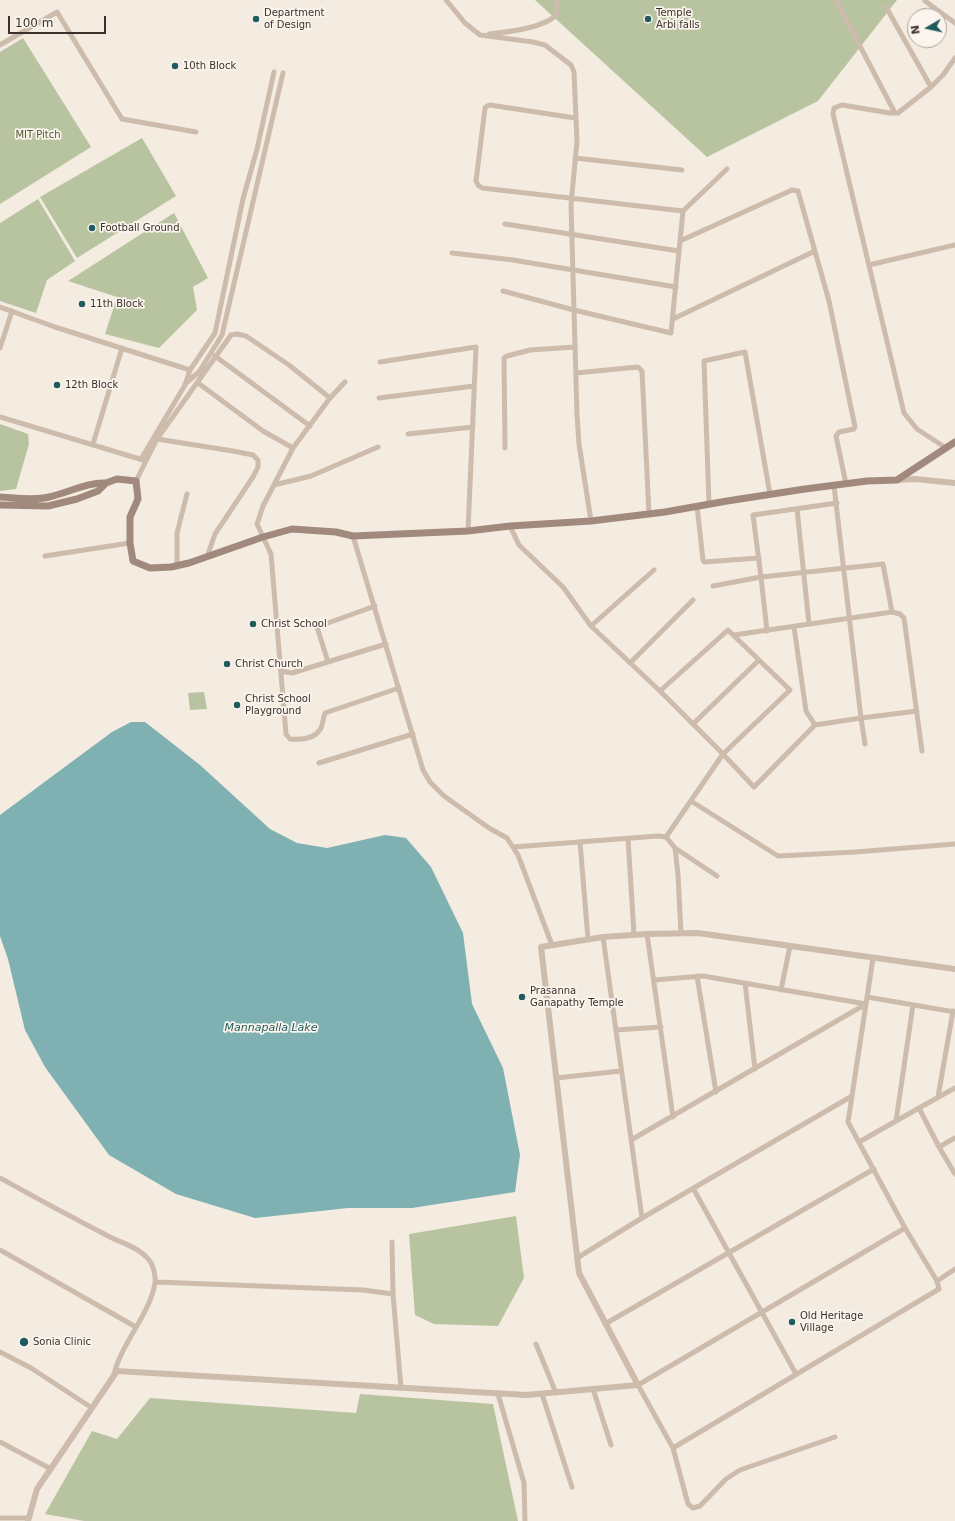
<!DOCTYPE html>
<style>
body{margin:0}
#map{position:relative;width:955px;height:1521px;overflow:hidden;background:#f4ebe1;font-family:"DejaVu Sans",sans-serif}
canvas{display:block}
.north{position:absolute;left:907px;top:8px;width:40px;height:40px;box-sizing:border-box;background:#fbf5ee;border:1px solid #aea6a0;border-radius:50%;rotate:261deg;font-size:11px;font-weight:700;line-height:16px;text-align:center;color:#3b302b}
.north::after{content:'';display:block;margin:auto;width:14px;height:18px;background:#1f5a5e;clip-path:polygon(50% 0,100% 100%,50% 72%,0 100%)}
.scale{position:absolute;left:8px;top:16px;width:98px;height:18px;box-sizing:border-box;border:2px solid #3b302b;border-top:0;padding-left:5px;font-size:12px;line-height:14px;white-space:nowrap;color:#3b302b;-webkit-text-stroke:3px #fbf5ee;paint-order:stroke}
</style>
<div id="map">
<canvas width="955" height="1521"></canvas>
<div class="north">N</div>
<div class="scale">100 m</div>
</div>
<script>
const context = document.querySelector('canvas').getContext('2d');
context.lineJoin = 'round';
function fillPath(path, color) { context.fillStyle = color; context.fill(path, 'evenodd'); }
function strokePath(path, color, width, dash) { context.strokeStyle = color; context.lineWidth = width; context.lineCap = dash ? 'butt' : 'round'; context.setLineDash(dash || []); context.stroke(path); }
function write(font, color, halo, rows, align = 'center') {
  context.font = font + ' "DejaVu Sans",sans-serif'; context.lineWidth = 3.5; context.setLineDash([]); context.textBaseline = 'middle'; context.strokeStyle = halo; context.fillStyle = color; for (const [text, x, y, turn = 0] of rows) {
    context.save(); context.translate(x, y); context.rotate((+turn || 0) * Math.PI / 180); context.textAlign = isNaN(turn) ? turn : align; if (halo) context.strokeText(text, 0, 0); context.fillText(text, 0, 0); context.restore();
  }
}
const green = new Path2D(`
 M 535,0 L 897,0 L 818,101 L 707,157 Z
 M 23,38 L 91,147 L 0,204 L 0,52 Z
 M 142,138 L 176,196 L 77,258 L 40,197 Z
 M 38,199 L 75,261 L 47,280 L 36,313 L 0,301 L 0,223 Z
 M 174,213 L 208,278 L 193,287 L 197,310 L 159,348 L 105,334 L 117,297 L 68,281 Z
 M 0,424 L 28,434 L 29,444 L 16,489 L 0,491 Z
 M 204,692 L 207,709 L 190,710 L 188,693 Z
 M 516,1216 L 524,1278 L 498,1326 L 434,1324 L 415,1315 L 409,1234 Z
 M 360,1394 L 493,1404 L 518,1521 L 84,1521 L 45,1514 L 92,1431 L 117,1439 L 150,1398 L 356,1413 Z`);
const water = new Path2D(`
 M 131,722 L 145,722 L 200,765 L 270,829 L 297,843 L 327,848 L 385,835 L 406,838 L 431,867 L 463,933 L 472,1004 L 503,1068 L 520,1155 L 515,1192 L 412,1208 L 348,1208 L 255,1218 L 176,1194 L 109,1155 L 45,1067 L 25,1030 L 8,959 L 0,936 L 0,815 L 112,732 Z`);
const minor = new Path2D(`
 M 446,0 L 465,23 L 480,35 L 533,42 L 545,45 L 571,65 L 574,72 L 577,141 L 571,205 L 577,415 L 579,444 L 591,521
 M 836,0 L 895,113
 M 925,1 L 955,23
 M 886,7 L 931,87
 M 489,34 C 508,32 545,28 557,14 L 557,0
 M 0,45 L 57,12 L 122,119 L 196,132
 M 575,158 L 682,170
 M 683,211 L 727,169
 M 505,224 L 679,251
 M 680,241 L 792,190 L 798,191 L 829,301 L 855,427 L 854,429 L 839,432 L 836,436 L 846,484
 M 452,253 L 513,260 L 676,287
 M 869,265 L 955,245
 M 503,291 L 574,310 L 671,333 L 683,211 L 482,188 L 478,185 L 476,181 L 485,108 L 487,106 L 490,105 L 575,118
 M 0,307 L 55,327 L 190,370
 M 673,319 L 815,251
 M 0,348 L 12,311
 M 215,356 L 310,426
 M 380,362 L 476,347 L 468,531
 M 576,373 L 638,367 L 642,371 L 649,514
 M 198,383 L 263,431 L 293,448
 M 185,384 L 199,372 L 222,335 L 283,73
 M 330,398 L 345,382
 M 379,398 L 474,386
 M 0,417 L 143,460
 M 408,434 L 473,427
 M 157,439 L 233,451 L 253,455 L 258,460 L 258,467 L 253,477 L 215,534 L 207,557
 M 93,444 L 122,348
 M 505,448 L 504,358 L 507,356 L 530,350 L 575,347
 M 946,448 L 917,429 L 904,413 L 833,114 L 834,108 L 842,105 L 890,113 L 898,113 L 931,87 L 943,75 L 955,58
 M 141,459 L 185,385 L 190,370 L 215,333 L 243,199 L 257,149 L 274,72
 M 136,481 L 157,439 L 231,335 L 237,334 L 246,336 L 289,365 L 330,398 L 293,448 L 263,506 L 257,524 L 271,554 L 286,734 L 290,739 C 301,740 315,739 321,728 C 323,724 323,718 325,713 L 399,688
 M 274,485 L 311,476 L 378,447
 M 709,504 L 704,361 L 745,352 L 770,494
 M 697,506 L 703,560 L 704,562 L 759,558
 M 797,509 L 809,624
 M 510,526 L 519,545 L 563,587 L 591,626 L 660,691 L 728,630 L 790,690 L 723,754 L 660,691
 M 353,536 L 423,770 L 430,782 L 444,796 L 489,828 L 507,838 L 518,855 L 552,945
 M 45,556 L 130,543
 M 177,566 L 177,533 L 187,494
 M 713,586 L 761,577 L 767,631
 M 892,612 L 900,614 L 904,618 L 922,751
 M 591,626 L 654,570
 M 794,627 L 806,711 L 815,725
 M 734,635 L 892,612 L 883,564 L 761,577 L 753,515 L 837,503
 M 328,662 L 317,627 L 375,606
 M 630,663 L 693,600
 M 281,671 L 292,673 L 386,644
 M 693,724 L 759,660
 M 865,744 L 861,718 L 917,711
 M 319,763 L 413,734
 M 691,801 L 778,856 L 855,852 L 955,844
 M 666,837 L 723,754 L 754,787 L 815,725 L 861,718 L 834,486
 M 628,838 L 634,935
 M 580,842 L 588,939
 M 513,847 L 658,836 L 666,837 L 675,848 L 678,875 L 681,933
 M 675,848 L 717,876
 M 647,934 L 673,1117
 M 603,937 L 642,1218
 M 873,958 L 848,1122 L 905,1228 L 638,1385 L 673,1448 L 939,1289 L 937,1281 L 905,1228
 M 697,976 L 716,1092
 M 654,980 L 703,976 L 866,1004
 M 745,983 L 755,1069
 M 781,990 L 790,946
 M 867,997 L 955,1012
 M 616,1030 L 661,1027
 M 556,1078 L 621,1071
 M 938,1097 L 953,1011
 M 919,1108 L 955,1088
 M 896,1121 L 913,1005
 M 631,1140 L 866,1004
 M 859,1142 L 919,1108 L 939,1147 L 955,1138
 M 939,1147 L 955,1174
 M 0,1178 C 36,1198 73,1218 110,1237 C 122,1243 140,1248 149,1260 C 153,1264 156,1277 155,1283 C 150,1314 122,1342 114,1374
 M 693,1188 L 796,1374
 M 392,1242 L 393,1294
 M 0,1250 L 136,1327
 M 577,1258 L 642,1218 L 852,1096
 M 937,1281 L 955,1269
 M 156,1282 L 363,1290 L 393,1294 L 401,1388
 M 605,1324 L 874,1169
 M 536,1344 L 556,1393
 M 0,1352 L 31,1368 L 92,1408
 M 593,1389 L 611,1445
 M 498,1394 L 524,1483 L 525,1521
 M 542,1394 L 572,1487
 M 0,1442 L 51,1469
 M 673,1448 L 688,1504 L 693,1508 L 700,1506 L 726,1479 L 740,1470 L 835,1437
 M 0,1518 L 29,1518`);
const tertiary = new Path2D(`
 M 897,480 L 915,479 L 955,483
 M 28,1521 L 37,1489 L 117,1371 L 526,1395 L 638,1385 L 579,1273 L 541,947 L 603,937 L 647,934 L 698,933 L 955,969`);
const secondary = new Path2D(`
 M 0,497 C 16,498 34,501 49,497 C 67,493 88,482 106,483
 M 0,505 L 48,506 L 77,499 L 98,491 L 106,483 L 117,479 L 136,481 L 138,499 L 130,517 L 130,543 L 133,561 L 150,568 L 171,567 L 189,563 L 263,537 L 292,529 L 336,532 L 353,536 L 468,531 L 510,526 L 591,521 L 665,512 L 727,501 L 805,489 L 867,481 L 897,480 L 955,442`);
const markers = [
 [256,19,4,"#1f5a5e"],
 [648,19,4,"#1f5a5e"],
 [175,66,4,"#1f5a5e"],
 [92,228,4,"#1f5a5e"],
 [82,304,4,"#1f5a5e"],
 [57,385,4,"#1f5a5e"],
 [253,624,4,"#1f5a5e"],
 [227,664,4,"#1f5a5e"],
 [237,705,4,"#1f5a5e"],
 [522,997,4,"#1f5a5e"],
 [792,1322,4,"#1f5a5e"],
 [24,1342,5,"#1f5a5e"]
];
const poiNames = [
 ["Department",264,13],
 ["of Design",264,25],
 ["Temple",656,13],
 ["Arbi falls",656,25],
 ["10th Block",183,66],
 ["Football Ground",100,228],
 ["11th Block",90,304],
 ["12th Block",65,385],
 ["Christ School",261,624],
 ["Christ Church",235,664],
 ["Christ School",245,699],
 ["Playground",245,711],
 ["Prasanna",530,991],
 ["Ganapathy Temple",530,1003],
 ["Old Heritage",800,1316],
 ["Village",800,1328],
 ["Sonia Clinic",33,1342]
];
const parkNames = [
 ["MIT Pitch",38,135]
];
const waterNames = [
 ["Mannapalla Lake",271,1028]
];
fillPath(green, '#b8c4a0');
fillPath(water, '#7fb0b2');
strokePath(minor, '#cdbbac', 5);
strokePath(tertiary, '#cdbbac', 6);
strokePath(secondary, '#a18a7d', 7);
for (const [x, y, r, color] of markers) { const dot = new Path2D(); dot.arc(x, y, r, 0, 2 * Math.PI); context.fillStyle = color; context.fill(dot); strokePath(dot, '#fbf5ee', 1.5); }
write('10px', '#3b302b', '#fbf5ee', poiNames, 'left');
write('10px', '#4a5a2e', '#fbf5ee', parkNames);
write('italic 11px', '#1f5a5e', '#fbf5ee', waterNames);
</script>
